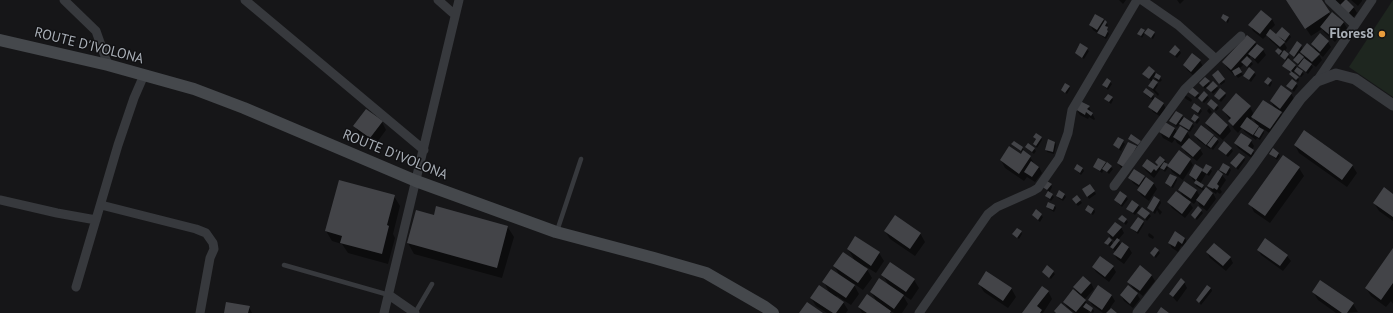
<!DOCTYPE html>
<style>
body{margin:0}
canvas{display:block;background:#161618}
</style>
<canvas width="1393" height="313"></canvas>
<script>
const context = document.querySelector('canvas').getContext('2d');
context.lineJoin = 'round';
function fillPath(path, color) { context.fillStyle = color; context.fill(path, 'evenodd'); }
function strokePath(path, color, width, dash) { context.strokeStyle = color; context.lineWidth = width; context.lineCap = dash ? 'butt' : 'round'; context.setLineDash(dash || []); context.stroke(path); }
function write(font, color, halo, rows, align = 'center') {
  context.font = font + ' "PT Sans",sans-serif'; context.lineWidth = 3; context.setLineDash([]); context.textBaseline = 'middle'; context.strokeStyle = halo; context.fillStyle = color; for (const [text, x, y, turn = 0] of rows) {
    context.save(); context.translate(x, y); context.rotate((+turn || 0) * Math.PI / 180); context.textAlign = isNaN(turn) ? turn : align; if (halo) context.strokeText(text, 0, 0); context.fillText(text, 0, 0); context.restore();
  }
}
const green = new Path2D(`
 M 1393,0 L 1393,97 L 1349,67 Z`);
const shadow = new Path2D(`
 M 1119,0 L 1126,0 L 1123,4 Z
 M 1177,0 L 1184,0 L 1180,4 Z
 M 1287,0 L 1320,0 L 1331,16 L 1333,13 L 1344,23 L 1347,28 L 1335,42 L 1324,32 L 1322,29 L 1311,36 Z
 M 1335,0 L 1349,0 L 1347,2 L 1354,8 L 1357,13 L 1352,19 Z
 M 1351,0 L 1362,0 L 1362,1 L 1358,6 Z
 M 1222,18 L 1228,18 L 1229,20 L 1228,23 Z
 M 1272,19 L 1275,25 L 1270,30 L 1280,39 L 1277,34 L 1289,34 L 1291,37 L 1286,43 L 1282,39 L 1287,48 L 1284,52 L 1290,57 L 1288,59 L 1304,74 L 1301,77 L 1295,71 L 1293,73 L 1298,78 L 1299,80 L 1298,82 L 1292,77 L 1290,74 L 1291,73 L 1284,66 L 1287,62 L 1276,51 L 1279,48 L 1270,40 L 1267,35 L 1263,39 L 1253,31 L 1250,25 ZM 1279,48 L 1284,52 L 1283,55 Z
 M 1103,20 L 1108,25 L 1106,28 L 1109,34 L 1106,39 L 1093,30 L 1090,25 Z
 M 1144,31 L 1145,33 L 1142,38 L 1139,34 Z
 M 1145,33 L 1154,33 L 1155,35 L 1153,39 Z
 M 1328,42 L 1331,47 L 1323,57 L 1318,53 L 1322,60 L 1316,67 L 1310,63 L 1313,67 L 1308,74 L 1301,68 L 1295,60 L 1296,59 L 1290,53 L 1301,46 L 1303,49 L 1316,51 L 1312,44 ZM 1301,51 L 1305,59 L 1299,54 Z
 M 1255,43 L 1257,46 L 1263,50 L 1266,55 L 1258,64 L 1251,56 L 1248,59 L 1253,64 L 1249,68 L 1256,75 L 1251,82 L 1244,76 L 1249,69 L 1244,64 L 1239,69 L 1243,75 L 1238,78 L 1235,74 L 1234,75 L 1227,68 L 1224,63 Z
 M 1081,45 L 1089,51 L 1084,59 L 1076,53 Z
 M 1179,50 L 1181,53 L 1177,58 L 1171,52 Z
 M 1200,61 L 1203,66 L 1195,77 L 1187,70 L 1184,65 Z
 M 1149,67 L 1162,80 L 1160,82 L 1156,80 L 1154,76 L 1152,79 L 1158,85 L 1155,90 L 1159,94 L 1158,96 L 1149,86 L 1152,82 L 1143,74 Z
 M 1215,77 L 1224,79 L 1225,82 L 1221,85 Z
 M 1292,80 L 1298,86 L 1294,92 L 1288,86 Z
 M 1271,81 L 1272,83 L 1270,87 L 1267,84 Z
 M 1110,82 L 1112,84 L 1108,90 L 1103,85 Z
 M 1209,82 L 1210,85 L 1217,86 L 1218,89 L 1213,94 L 1207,87 L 1205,89 L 1200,83 Z
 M 1069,86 L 1070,89 L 1067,94 L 1062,90 Z
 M 1147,90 L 1153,95 L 1154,98 L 1163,103 L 1166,109 L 1161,117 L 1153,112 L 1150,107 L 1154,101 L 1146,95 L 1144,92 Z
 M 1189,92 L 1198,93 L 1200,97 L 1207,96 L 1209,98 L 1204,103 L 1198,97 L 1197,99 Z
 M 1225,93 L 1226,96 L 1221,102 L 1215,96 Z
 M 1291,93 L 1294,99 L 1283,113 L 1280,111 L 1285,121 L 1275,137 L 1262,128 L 1264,133 L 1260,140 L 1257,138 L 1256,140 L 1245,132 L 1242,128 L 1238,133 L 1234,129 L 1229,121 L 1230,120 L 1223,110 L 1250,107 L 1254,115 L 1275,109 L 1271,101 ZM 1253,117 L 1257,126 L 1250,120 Z
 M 1185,95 L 1190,98 L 1192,100 L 1191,102 L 1186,99 L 1184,97 Z
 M 1112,98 L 1113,100 L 1111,104 L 1105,99 Z
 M 1210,106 L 1217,106 L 1219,108 L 1216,111 Z
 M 1089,107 L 1095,119 L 1094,120 L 1089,117 L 1088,119 L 1080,115 L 1076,109 Z
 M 1192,108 L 1200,109 L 1202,111 L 1199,115 Z
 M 1209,108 L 1212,112 L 1210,114 L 1207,111 Z
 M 1195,115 L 1200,120 L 1197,124 L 1192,119 Z
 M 1182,116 L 1184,119 L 1192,124 L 1194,126 L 1190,132 L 1182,126 L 1180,123 L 1177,127 L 1171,121 Z
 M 382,122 L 386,130 L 375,145 L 359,134 L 355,126 Z
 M 1166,123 L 1175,129 L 1177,132 L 1187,132 L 1190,137 L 1189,139 L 1200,149 L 1203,154 L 1197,161 L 1186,153 L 1183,147 L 1177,143 L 1175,139 L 1172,143 L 1163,138 L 1160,132 Z
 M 1206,123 L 1228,125 L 1231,131 L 1223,140 L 1209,128 Z
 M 1195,135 L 1213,135 L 1219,142 L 1213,150 L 1211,148 L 1210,149 L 1198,140 Z
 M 1034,137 L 1041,138 L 1042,140 L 1037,148 L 1034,144 L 1036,140 Z
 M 1119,138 L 1125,144 L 1121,151 L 1114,145 Z
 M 1251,141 L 1254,146 L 1252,150 L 1256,156 L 1254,160 L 1238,148 L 1235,143 Z
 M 1055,142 L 1056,145 L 1054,154 L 1047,152 L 1046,149 Z
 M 1013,144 L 1022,148 L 1024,150 L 1023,152 L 1030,157 L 1035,165 L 1039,167 L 1042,173 L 1035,182 L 1027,177 L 1024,181 L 1005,168 L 1001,160 L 1021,155 L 1023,153 Z
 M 1295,145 L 1352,165 L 1357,173 L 1347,187 L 1299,153 Z
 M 1026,147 L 1034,149 L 1036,151 L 1034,154 Z
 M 1136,147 L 1139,152 L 1128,172 L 1121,168 L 1118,163 Z
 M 1231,149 L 1233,151 L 1228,157 L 1221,151 Z
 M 1179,152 L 1190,160 L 1193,165 L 1183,180 L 1172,172 L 1169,166 L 1165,172 L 1161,168 L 1154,178 L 1146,171 L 1143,166 L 1156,167 L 1159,166 L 1156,162 L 1165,160 L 1166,163 L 1165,164 L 1168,167 Z
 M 1278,153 L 1280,156 L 1277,160 L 1270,154 Z
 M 1244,158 L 1245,160 L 1238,170 L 1232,163 Z
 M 1105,163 L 1113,169 L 1109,174 L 1104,169 L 1102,173 L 1094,167 Z
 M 1207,166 L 1212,171 L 1209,176 L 1206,174 L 1200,184 L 1205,189 L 1213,193 L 1216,199 L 1207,211 L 1200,206 L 1197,200 L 1194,204 L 1187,199 L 1193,208 L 1185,218 L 1172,208 L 1169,203 L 1184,198 L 1179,190 L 1184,182 L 1197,191 L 1200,197 L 1204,191 L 1196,186 L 1196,182 L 1193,180 L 1190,175 L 1202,170 L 1203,172 Z
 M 1229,168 L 1231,170 L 1228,176 L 1221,172 L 1220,170 Z
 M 1299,168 L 1304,176 L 1270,223 L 1254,212 L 1250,204 Z
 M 1075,169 L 1083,169 L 1084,171 L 1081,175 Z
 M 1218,172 L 1222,175 L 1226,180 L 1220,189 L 1222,192 L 1220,194 L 1217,192 L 1216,194 L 1212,191 L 1209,186 Z
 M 1144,177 L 1145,180 L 1146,178 L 1154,184 L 1157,189 L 1149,201 L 1141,195 L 1138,190 L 1140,188 L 1133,183 L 1130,178 Z
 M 1176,178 L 1177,180 L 1173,188 L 1167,185 L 1166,183 Z
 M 1051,185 L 1052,187 L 1049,193 L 1054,197 L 1051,201 L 1046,196 L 1049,192 L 1042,186 Z
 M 1090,185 L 1096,194 L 1089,199 L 1084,190 Z
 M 1121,192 L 1128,199 L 1122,207 L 1115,200 Z
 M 1064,194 L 1066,197 L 1063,201 L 1058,198 L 1057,196 Z
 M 1393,195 L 1393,221 L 1379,211 L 1374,203 Z
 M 394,196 L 400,206 L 393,234 L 395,238 L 388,264 L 348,253 L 342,244 L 332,241 L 326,231 Z
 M 1077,196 L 1082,203 L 1078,206 L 1074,202 Z
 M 1160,200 L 1161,203 L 1158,208 L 1162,212 L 1160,215 L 1157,210 L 1155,214 L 1148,208 Z
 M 1049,203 L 1055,206 L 1056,208 L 1054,212 L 1049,209 L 1047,207 Z
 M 1138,205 L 1140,208 L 1135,215 L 1127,209 Z
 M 1094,209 L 1095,212 L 1093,215 L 1086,210 Z
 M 1142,209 L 1151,216 L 1147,221 L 1139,213 Z
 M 1036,211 L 1043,217 L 1040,222 L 1033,215 Z
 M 1201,211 L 1203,213 L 1197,220 L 1194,217 Z
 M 434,216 L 507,226 L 514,237 L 502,278 L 414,254 L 408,243 Z
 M 1122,216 L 1128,222 L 1126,225 L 1120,219 Z
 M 1143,222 L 1144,224 L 1138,234 L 1133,230 L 1132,228 Z
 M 1121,227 L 1124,233 L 1118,240 L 1121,244 L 1122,243 L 1129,248 L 1132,253 L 1124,264 L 1117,259 L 1114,254 L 1116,252 L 1106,243 L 1111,240 L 1113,244 L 1116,242 L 1111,238 L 1108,232 Z
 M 885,231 L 920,233 L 925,242 L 915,256 L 890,239 Z
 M 1021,232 L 1022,234 L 1019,239 L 1013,234 Z
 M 1149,233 L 1152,235 L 1154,237 L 1153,239 L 1149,237 L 1148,235 Z
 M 1185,238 L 1188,244 L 1185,248 L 1181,246 L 1178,252 L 1172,248 L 1169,243 Z
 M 848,249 L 879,253 L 884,261 L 876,273 L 865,266 L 872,278 L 863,290 L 853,283 L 859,294 L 851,305 L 837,296 L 836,297 L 843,302 L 848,310 L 846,313 L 827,313 L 816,306 L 811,298 L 830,294 L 824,282 L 840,276 L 834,266 L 855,261 Z
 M 1258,250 L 1287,256 L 1291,261 L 1283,271 L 1261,255 Z
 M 1393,250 L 1393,304 L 1391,301 L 1386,307 L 1371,296 L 1366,288 Z
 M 1158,251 L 1160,253 L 1156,258 L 1151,253 Z
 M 1207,252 L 1230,257 L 1233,263 L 1226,271 L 1210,258 Z
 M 1047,267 L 1055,274 L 1051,279 L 1043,272 Z
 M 1093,267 L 1113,267 L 1116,272 L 1109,282 L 1096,272 Z
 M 1140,267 L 1152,276 L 1155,281 L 1143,296 L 1134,289 L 1134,290 L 1129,282 Z
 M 883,275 L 914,280 L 919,288 L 911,300 L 902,294 L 908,304 L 902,313 L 894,313 L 889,310 L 891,313 L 862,313 L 859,307 L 877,302 L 871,292 L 889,286 Z
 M 1184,282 L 1187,288 L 1177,302 L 1170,294 Z
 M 1091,283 L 1094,289 L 1084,300 L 1094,311 L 1093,313 L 1088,311 L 1089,313 L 1075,313 L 1067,307 L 1064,302 L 1079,295 L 1074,287 Z
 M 979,284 L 1011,288 L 1016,297 L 1008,308 L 984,292 Z
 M 1099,286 L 1112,296 L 1115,301 L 1110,308 L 1116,313 L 1103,313 L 1092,305 L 1089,300 Z
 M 1128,286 L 1137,294 L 1140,299 L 1133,308 L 1124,301 L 1121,295 Z
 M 1211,288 L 1212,291 L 1201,305 L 1197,300 Z
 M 1048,291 L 1052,299 L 1043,313 L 1023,313 Z
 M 1313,292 L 1353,304 L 1358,312 L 1336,313 L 1318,300 Z
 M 249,307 L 252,313 L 225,313 Z`);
const building = new Path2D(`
 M 1286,0 L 1322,0 L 1330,12 L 1305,29 Z
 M 1345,0 L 1347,0 L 1354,7 L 1348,14 L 1339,6 Z
 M 1261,10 L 1272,19 L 1260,34 L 1248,25 Z
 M 1332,12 L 1344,22 L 1332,37 L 1320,27 Z
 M 1095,14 L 1104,19 L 1097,30 L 1089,25 Z
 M 1223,14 L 1229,17 L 1226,22 L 1221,18 Z
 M 1105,20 L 1107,22 L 1105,26 L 1108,27 L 1107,30 L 1108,31 L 1105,37 L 1097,33 Z
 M 1282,27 L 1290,34 L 1285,41 L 1278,36 L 1285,42 L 1280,47 L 1266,35 L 1270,29 L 1276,34 Z
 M 1141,28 L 1145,30 L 1141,36 L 1137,34 Z
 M 1148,28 L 1155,32 L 1151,38 L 1144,33 Z
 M 1320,33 L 1329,41 L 1320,52 L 1311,44 Z
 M 1247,35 L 1256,42 L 1231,70 L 1222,62 Z
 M 1297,41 L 1302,45 L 1294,57 L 1289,53 Z
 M 1080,43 L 1088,48 L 1082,58 L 1075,53 Z
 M 1307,43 L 1320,54 L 1312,62 L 1300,52 Z
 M 1257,44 L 1264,49 L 1255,59 L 1248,54 Z
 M 1175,45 L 1180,50 L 1175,56 L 1169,52 Z
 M 1278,48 L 1282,51 L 1279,55 L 1275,51 Z
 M 1284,50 L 1289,54 L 1285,60 L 1280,56 Z
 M 1192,53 L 1201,60 L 1191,72 L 1183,65 Z
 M 1299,53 L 1304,57 L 1298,64 L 1293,60 Z
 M 1247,56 L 1252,61 L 1247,67 L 1241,62 Z
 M 1288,58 L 1296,65 L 1291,71 L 1299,77 L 1296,80 L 1289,74 L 1291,72 L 1282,66 Z
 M 1304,58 L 1312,64 L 1306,72 L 1298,66 Z
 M 1149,66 L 1155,71 L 1149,79 L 1142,74 Z
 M 1239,67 L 1242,72 L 1235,76 L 1232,71 Z
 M 1249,67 L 1255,72 L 1249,80 L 1243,76 Z
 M 1297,67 L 1303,71 L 1300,76 L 1294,71 Z
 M 1218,70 L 1225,79 L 1219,84 L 1212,75 Z
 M 1156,73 L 1161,76 L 1159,80 L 1154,77 Z
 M 1205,77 L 1210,81 L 1203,87 L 1199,83 Z
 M 1268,77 L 1272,80 L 1268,85 L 1264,82 Z
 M 1107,78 L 1111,81 L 1107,88 L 1102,85 Z
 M 1153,79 L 1158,82 L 1153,89 L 1148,86 Z
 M 1292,79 L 1297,83 L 1292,90 L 1286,86 Z
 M 1213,81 L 1218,86 L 1211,92 L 1206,88 Z
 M 1065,83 L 1070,86 L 1065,93 L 1061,90 Z
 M 1281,85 L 1292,93 L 1280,109 L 1270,101 Z
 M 1192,87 L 1199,93 L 1195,97 L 1188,92 Z
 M 1146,88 L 1154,94 L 1151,98 L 1143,92 Z
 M 1220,88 L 1226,93 L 1219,100 L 1214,96 Z
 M 1204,91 L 1208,95 L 1202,102 L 1198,98 Z
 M 1236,93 L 1251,106 L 1233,126 L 1228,121 L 1231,118 L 1222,110 Z
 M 1108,94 L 1113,97 L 1109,102 L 1104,99 Z
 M 1155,97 L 1164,103 L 1157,113 L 1148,107 Z
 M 1211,99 L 1218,105 L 1214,110 L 1207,104 Z
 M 1263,100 L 1282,112 L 1270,129 L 1251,117 Z
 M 1080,101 L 1090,106 L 1087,109 L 1093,113 L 1091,116 L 1086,112 L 1085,115 L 1075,109 Z
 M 1194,103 L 1201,108 L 1198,113 L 1191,108 Z
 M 366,109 L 383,121 L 370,138 L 353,126 Z
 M 1176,111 L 1183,115 L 1176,125 L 1169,121 Z
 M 1214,112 L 1228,125 L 1220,135 L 1205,123 Z
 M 1194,114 L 1199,117 L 1195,122 L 1191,119 Z
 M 1184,117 L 1193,123 L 1189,130 L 1179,124 Z
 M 1247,117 L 1259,126 L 1253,135 L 1240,127 Z
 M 1165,122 L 1175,128 L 1169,138 L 1159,132 Z
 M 1201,125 L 1214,135 L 1206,145 L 1194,135 Z
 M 1180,126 L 1188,131 L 1181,142 L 1173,137 Z
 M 1259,127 L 1264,130 L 1259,138 L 1254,135 Z
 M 1304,130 L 1353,165 L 1342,180 L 1294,145 Z
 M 1036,133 L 1042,137 L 1036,146 L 1033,144 L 1036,139 L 1033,137 Z
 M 1241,133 L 1252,140 L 1248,146 L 1254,150 L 1251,155 L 1234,143 Z
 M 1131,134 L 1141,141 L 1138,145 L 1128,139 Z
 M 1214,136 L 1218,139 L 1211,148 L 1207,145 Z
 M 1118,137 L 1124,140 L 1119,149 L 1113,145 Z
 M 1189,138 L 1201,148 L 1193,157 L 1181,147 Z
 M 1048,139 L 1055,142 L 1053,152 L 1045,150 Z
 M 1014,141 L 1023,147 L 1021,151 L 1011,144 Z
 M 1224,141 L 1232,148 L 1226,155 L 1218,149 Z
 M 1128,142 L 1137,146 L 1125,168 L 1117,163 Z
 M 1028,143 L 1035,148 L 1032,152 L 1025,147 Z
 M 1009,146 L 1021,154 L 1023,150 L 1031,156 L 1019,174 L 1000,160 Z
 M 1273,148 L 1279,153 L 1276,158 L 1269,154 Z
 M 1179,150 L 1191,159 L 1180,175 L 1167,166 Z
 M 1239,153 L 1245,157 L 1236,168 L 1230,163 Z
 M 1283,155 L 1300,167 L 1265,216 L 1248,204 Z
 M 1160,156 L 1165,160 L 1156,171 L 1154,169 L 1151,173 L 1142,166 L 1147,159 L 1157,166 L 1158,165 L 1155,162 Z
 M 1098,158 L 1106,162 L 1100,171 L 1093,167 Z
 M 1031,161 L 1039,167 L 1032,177 L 1024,172 Z
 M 1107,162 L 1112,166 L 1107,172 L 1102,169 Z
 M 1164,162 L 1168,164 L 1164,170 L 1160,168 Z
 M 1223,163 L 1230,167 L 1226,174 L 1219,170 Z
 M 1077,164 L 1083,168 L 1080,173 L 1074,169 Z
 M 1195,164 L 1203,169 L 1196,180 L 1189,175 Z
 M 1206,164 L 1212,167 L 1207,174 L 1202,171 Z
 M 1134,169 L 1145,176 L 1139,185 L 1128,178 Z
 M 1218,170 L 1223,174 L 1217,184 L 1219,186 L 1217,190 L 1214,188 L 1213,189 L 1207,186 Z
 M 1170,174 L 1177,177 L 1171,187 L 1165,183 Z
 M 1146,177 L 1154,183 L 1145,196 L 1137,190 Z
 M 339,180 L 395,195 L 387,225 L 389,226 L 382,254 L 340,243 L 342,236 L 325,231 Z
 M 1045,180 L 1052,184 L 1047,190 L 1041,186 Z
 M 1196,180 L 1204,185 L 1202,188 L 1194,183 Z
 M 1184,181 L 1197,190 L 1191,199 L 1178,190 Z
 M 1090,184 L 1095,191 L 1087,197 L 1082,189 Z
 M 1206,187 L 1213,193 L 1204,206 L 1196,200 Z
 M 1384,187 L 1393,194 L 1393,217 L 1373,203 Z
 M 1059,190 L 1065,194 L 1062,199 L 1056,196 Z
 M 1048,191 L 1053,194 L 1050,199 L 1045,196 Z
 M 1120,191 L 1127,196 L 1121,205 L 1114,200 Z
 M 1176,191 L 1191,202 L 1182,214 L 1167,202 Z
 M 1077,195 L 1081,200 L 1076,204 L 1072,199 Z
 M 1154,196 L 1160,200 L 1153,212 L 1147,208 Z
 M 1132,200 L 1139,205 L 1133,213 L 1126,209 Z
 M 1048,202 L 1055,205 L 1053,210 L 1046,207 Z
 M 1088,205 L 1094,209 L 1091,214 L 1085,210 Z
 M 436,206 L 508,226 L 497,268 L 407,243 L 416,210 L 434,215 Z
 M 1198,206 L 1202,210 L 1195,219 L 1191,215 Z
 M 1142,207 L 1150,213 L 1145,219 L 1137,213 Z
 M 1036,209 L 1042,214 L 1038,220 L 1032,215 Z
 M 895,215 L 921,233 L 910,249 L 884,231 Z
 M 1122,215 L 1127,219 L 1124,223 L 1118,219 Z
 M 1138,217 L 1144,221 L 1137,232 L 1130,228 Z
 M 1115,222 L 1122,227 L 1113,237 L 1107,232 Z
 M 1017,228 L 1022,231 L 1017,238 L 1012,234 Z
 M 1175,231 L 1185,238 L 1182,244 L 1178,241 L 1175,247 L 1168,243 Z
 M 855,236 L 880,252 L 871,266 L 847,249 Z
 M 1109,237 L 1112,240 L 1108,245 L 1104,243 Z
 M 1117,238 L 1120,240 L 1113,249 L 1110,247 Z
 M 1265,238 L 1288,255 L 1280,266 L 1257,250 Z
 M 1122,242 L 1129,247 L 1121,259 L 1113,254 Z
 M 1214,243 L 1231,257 L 1223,266 L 1206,252 Z
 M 1155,247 L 1159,250 L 1154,257 L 1150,253 Z
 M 1393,248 L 1393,283 L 1381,300 L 1365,288 Z
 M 843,252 L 868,269 L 858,283 L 833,266 Z
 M 1100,256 L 1114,266 L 1105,277 L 1092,267 Z
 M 890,262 L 915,279 L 906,292 L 881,275 Z
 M 1047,265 L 1054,271 L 1049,278 L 1042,272 Z
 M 1140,265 L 1152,275 L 1140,291 L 1127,282 Z
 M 831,269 L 855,285 L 846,298 L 822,282 Z
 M 986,271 L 1012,288 L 1003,301 L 978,284 Z
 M 1083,276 L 1091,283 L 1081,294 L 1073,287 Z
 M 879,278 L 904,295 L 894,309 L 870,292 Z
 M 1181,278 L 1185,282 L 1173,297 L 1169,294 Z
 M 1320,280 L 1354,303 L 1347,313 L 1342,313 L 1312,292 Z
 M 819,285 L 844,302 L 836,313 L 833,313 L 810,298 Z
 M 1098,285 L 1112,295 L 1102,310 L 1088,300 Z
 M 1128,285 L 1138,293 L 1130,304 L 1120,295 Z
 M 1207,285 L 1211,288 L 1199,303 L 1196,300 Z
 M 1042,286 L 1049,291 L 1037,306 L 1042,310 L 1040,313 L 1022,313 Z
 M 1073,289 L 1086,300 L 1076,312 L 1063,302 Z
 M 867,294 L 891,311 L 890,313 L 867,313 L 858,307 Z
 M 226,302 L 250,306 L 248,313 L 224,313 Z
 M 807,302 L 823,313 L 799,313 Z
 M 1061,303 L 1073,313 L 1056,313 L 1054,311 Z
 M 1086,303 L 1093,308 L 1091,312 L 1083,307 Z
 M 1161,307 L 1169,313 L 1157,313 Z
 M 1111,308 L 1117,313 L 1106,313 Z`);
const service = new Path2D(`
 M 557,231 L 581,159
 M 284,265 L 389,295
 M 415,313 L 432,284`);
const minor = new Path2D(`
 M 64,0 L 96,31 L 108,65
 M 245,0 L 424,150
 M 438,0 L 455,15
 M 1142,0 L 1178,25 L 1216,59 L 1241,36
 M 1329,0 L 1355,25
 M 1317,81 L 1372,0
 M 1114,186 L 1185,89 L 1216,59
 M 0,200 L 57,213 L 96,220
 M 101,205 L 196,229 L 206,233 L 213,243 L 214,249 L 210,258 L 200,313
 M 76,287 L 118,145 L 134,98 L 144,75
 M 389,295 L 415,313
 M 384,313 L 459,0
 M 919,313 L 988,214 L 997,207 L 1033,191 L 1038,188 L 1059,158 L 1068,133 L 1072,110 L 1137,0`);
const tertiary = new Path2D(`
 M 1138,313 L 1250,169 L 1300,99 L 1317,81 L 1336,74 L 1355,79 L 1393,105`);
const secondary = new Path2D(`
 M 0,40 L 108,65 L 194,89 L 244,108 L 416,181 L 556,232 L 654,258 L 706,273 L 765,307 L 773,313`);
const markers = [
 [1382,34,4,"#e99e3d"]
];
const poiNames = [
 ["Flores8",1374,34]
];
const streetNames = [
 ["ROUTE D'IVOLONA",89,46,14],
 ["ROUTE D'IVOLONA",395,155,22]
];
fillPath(green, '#1e261f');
fillPath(shadow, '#0007');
fillPath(building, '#434448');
strokePath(service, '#37393d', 4.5);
strokePath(minor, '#37393d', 9);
strokePath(tertiary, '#37393d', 11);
strokePath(secondary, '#45484c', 12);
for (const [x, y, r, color] of markers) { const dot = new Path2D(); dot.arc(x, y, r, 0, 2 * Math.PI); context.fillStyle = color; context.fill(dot); strokePath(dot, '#111113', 1.5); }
write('bold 14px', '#a9afb7', '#111113', poiNames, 'right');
write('14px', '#a9afb7', '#111113', streetNames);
</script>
